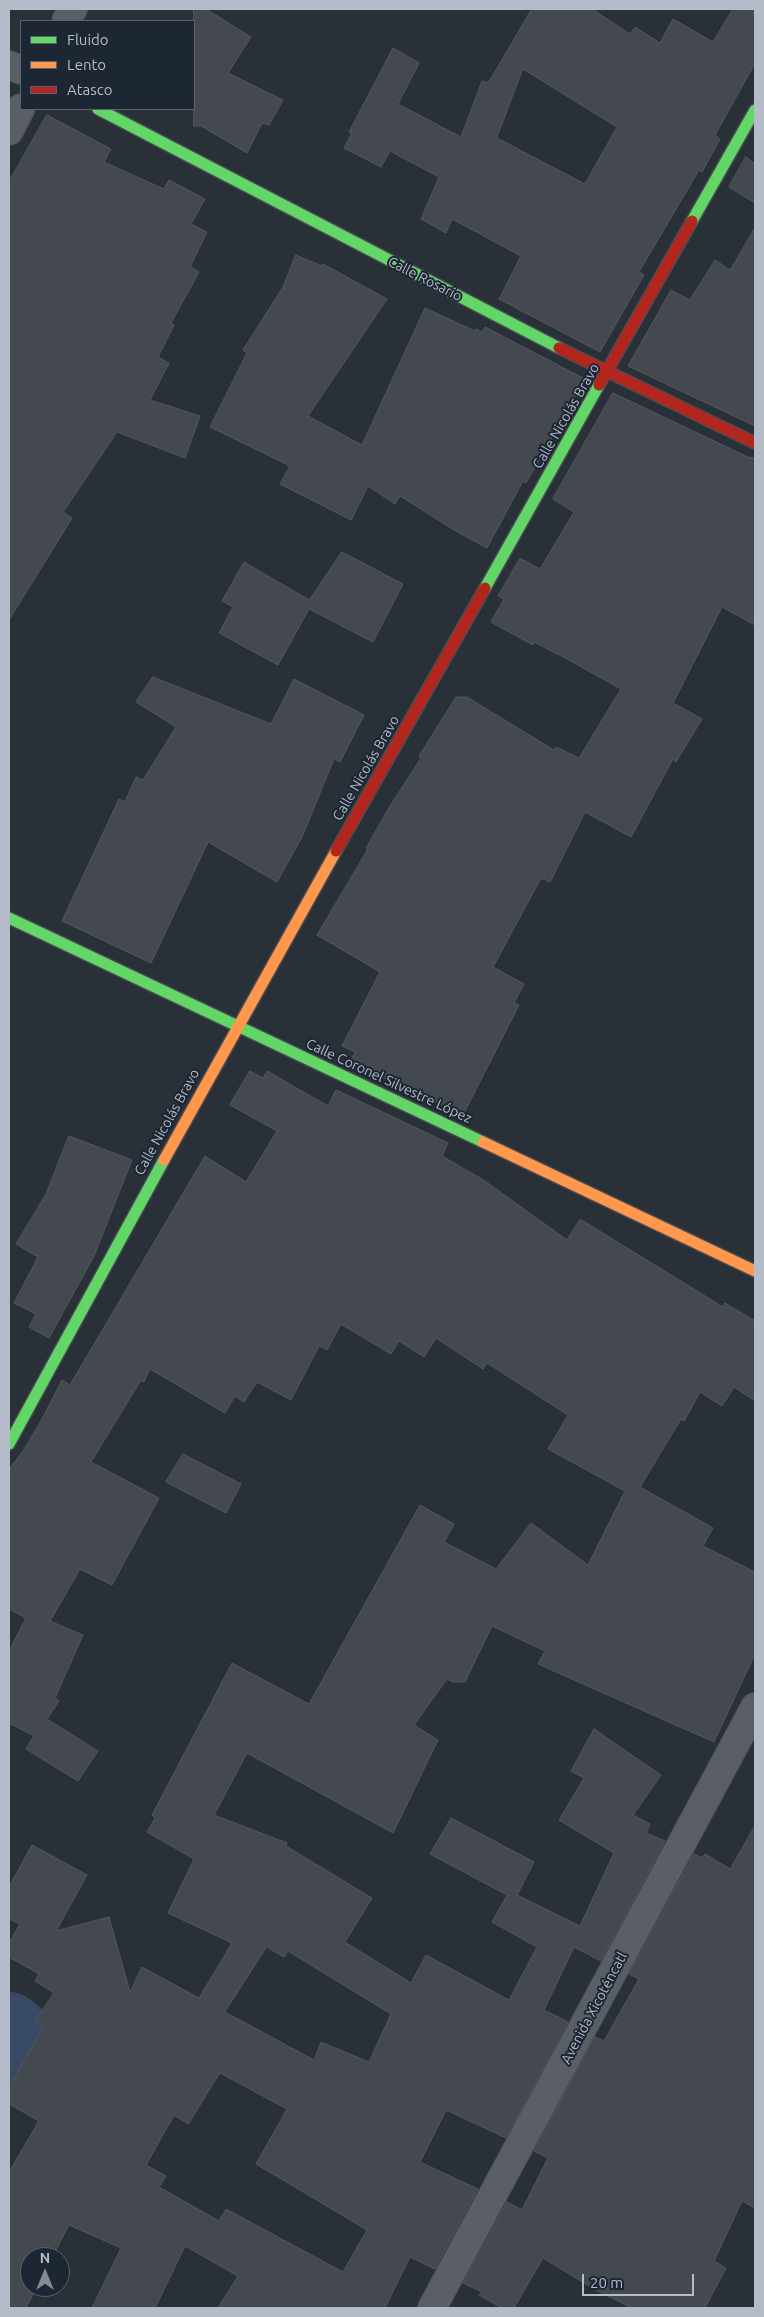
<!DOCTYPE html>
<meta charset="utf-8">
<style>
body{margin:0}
#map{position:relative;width:764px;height:2317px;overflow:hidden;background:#2a3038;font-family:Ubuntu,sans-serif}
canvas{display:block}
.frame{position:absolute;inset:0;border:10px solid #b4bcc9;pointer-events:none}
.legend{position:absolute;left:20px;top:20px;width:175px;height:90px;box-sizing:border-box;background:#1d2633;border:1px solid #59626f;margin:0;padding:6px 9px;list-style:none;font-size:15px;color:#b4bcc9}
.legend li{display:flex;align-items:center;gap:10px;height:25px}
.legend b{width:25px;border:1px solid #59626f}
.north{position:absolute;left:20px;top:2247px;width:50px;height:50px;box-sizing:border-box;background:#1d2633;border:1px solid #59626f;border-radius:50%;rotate:0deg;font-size:14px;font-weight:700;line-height:20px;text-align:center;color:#b4bcc9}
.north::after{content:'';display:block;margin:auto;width:18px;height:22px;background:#848b96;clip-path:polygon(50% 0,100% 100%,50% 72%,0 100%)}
.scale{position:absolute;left:582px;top:2274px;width:112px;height:22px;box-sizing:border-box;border:2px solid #b4bcc9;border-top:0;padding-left:6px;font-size:15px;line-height:18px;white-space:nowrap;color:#b4bcc9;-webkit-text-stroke:4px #1d2633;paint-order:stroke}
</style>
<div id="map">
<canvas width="764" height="2317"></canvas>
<div class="frame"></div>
<ul class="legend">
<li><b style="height:6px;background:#63d668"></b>Fluido</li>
<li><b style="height:6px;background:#ff974d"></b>Lento</li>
<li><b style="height:6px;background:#b3261e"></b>Atasco</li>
</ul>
<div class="north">N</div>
<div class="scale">20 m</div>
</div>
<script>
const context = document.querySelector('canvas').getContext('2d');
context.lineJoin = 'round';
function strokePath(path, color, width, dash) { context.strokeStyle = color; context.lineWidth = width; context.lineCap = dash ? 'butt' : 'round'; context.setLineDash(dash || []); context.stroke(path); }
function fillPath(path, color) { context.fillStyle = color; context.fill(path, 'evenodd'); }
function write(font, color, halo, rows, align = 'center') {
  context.font = font + ' Ubuntu,sans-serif'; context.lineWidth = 4; context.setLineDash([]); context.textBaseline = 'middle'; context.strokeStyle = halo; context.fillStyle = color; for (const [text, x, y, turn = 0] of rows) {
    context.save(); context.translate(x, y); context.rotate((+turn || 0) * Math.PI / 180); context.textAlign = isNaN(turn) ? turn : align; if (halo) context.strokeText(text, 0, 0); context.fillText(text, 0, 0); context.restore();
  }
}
const river = new Path2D(`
 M 9,2026 L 20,2035 L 9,2049`);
const building = new Path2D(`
 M 194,9 L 206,9 L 251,37 L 228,73 L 283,100 L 269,125 L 262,123 L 247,153 L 201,126 L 194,126 Z
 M 532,9 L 592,9 L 630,34 L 635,27 L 660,43 L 673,19 L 713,42 L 733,9 L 755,9 L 755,63 L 715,135 L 720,139 L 702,172 L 699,170 L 639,272 L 644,275 L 600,352 L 499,299 L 521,256 L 452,219 L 446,233 L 421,219 L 439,177 L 390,151 L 381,167 L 344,148 L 352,133 L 349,132 L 393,48 L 419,63 L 398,104 L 461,137 L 482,81 L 488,83 ZM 523,69 L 617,127 L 585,184 L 497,138 Z
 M 47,115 L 111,149 L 104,162 L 164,189 L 169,180 L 205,199 L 191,224 L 207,232 L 190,267 L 199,272 L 171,323 L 174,325 L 158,357 L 169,363 L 150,400 L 200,416 L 185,458 L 117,432 L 63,512 L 72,518 L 9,620 L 9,182 Z
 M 746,157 L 755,164 L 755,203 L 729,187 Z
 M 755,228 L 755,426 L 628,366 L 671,290 L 690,300 L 715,260 L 730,270 Z
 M 296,255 L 322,266 L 323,264 L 387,299 L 308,416 L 362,445 L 425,308 L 475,331 L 476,329 L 482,332 L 485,327 L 585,379 L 526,483 L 523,481 L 487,548 L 454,530 L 400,496 L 395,504 L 368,486 L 351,520 L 280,484 L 290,466 L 210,427 L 247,353 L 243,350 L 283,287 Z
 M 613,393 L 748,457 L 755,458 L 755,625 L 722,607 L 673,703 L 702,719 L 676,762 L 673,759 L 631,837 L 585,812 L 550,882 L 541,878 L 493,967 L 524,984 L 514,1003 L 519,1005 L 463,1115 L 350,1062 L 355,1052 L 342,1046 L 380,972 L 317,935 L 368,849 L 366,848 L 390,806 L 421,758 L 419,756 L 456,697 L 467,697 L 554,750 L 556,747 L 579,758 L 621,689 L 569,660 L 534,642 L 533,645 L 491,622 L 504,599 L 498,596 L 520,558 L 540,569 L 574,512 L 553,499 Z
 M 342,552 L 403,584 L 373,642 L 309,609 L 278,665 L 219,633 L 233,607 L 222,601 L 244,562 L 309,600 Z
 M 153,677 L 271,724 L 294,679 L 364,715 L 340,762 L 334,759 L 302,837 L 277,882 L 208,842 L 151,963 L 62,921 L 119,799 L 125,802 L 136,777 L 143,780 L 176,727 L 136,702 Z
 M 250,1071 L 263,1078 L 267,1071 L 328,1106 L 336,1090 L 448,1143 L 442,1156 L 485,1181 L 567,1240 L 580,1219 L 723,1307 L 725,1303 L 755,1321 L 755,1401 L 734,1387 L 722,1406 L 700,1392 L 684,1421 L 681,1419 L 640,1487 L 713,1528 L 703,1546 L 755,1572 L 755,1654 L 714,1742 L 538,1664 L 545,1651 L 492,1626 L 465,1682 L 453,1682 L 447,1679 L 414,1725 L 438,1740 L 393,1833 L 247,1753 L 214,1815 L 287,1843 L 286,1846 L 372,1898 L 345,1942 L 411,1983 L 426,1955 L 509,2000 L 537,1947 L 492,1922 L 507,1895 L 430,1854 L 451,1818 L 534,1862 L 517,1895 L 580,1926 L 614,1853 L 559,1820 L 584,1778 L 571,1771 L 594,1729 L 661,1775 L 633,1815 L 650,1824 L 646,1833 L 665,1841 L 601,1961 L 574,1947 L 544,2010 L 568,2022 L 506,2138 L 446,2110 L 420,2162 L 478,2189 L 435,2269 L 410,2257 L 385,2308 L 218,2308 L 238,2276 L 185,2246 L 155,2308 L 92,2308 L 121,2248 L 69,2225 L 52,2257 L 30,2257 L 30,2287 L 37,2287 L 26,2308 L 9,2308 L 9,2172 L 39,2121 L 9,2104 L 9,2088 L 43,2027 L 35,2021 L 54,1993 L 35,1981 L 39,1974 L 9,1957 L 9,1943 L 20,1924 L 9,1919 L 9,1887 L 32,1845 L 87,1875 L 56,1931 L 109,1917 L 130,1992 L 142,1967 L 199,1998 L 232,1943 L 168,1913 L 194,1859 L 147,1832 L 155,1818 L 152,1815 L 232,1663 L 309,1704 L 420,1505 L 454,1524 L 444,1542 L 496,1569 L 531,1523 L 588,1565 L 625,1491 L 548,1449 L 568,1415 L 487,1363 L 483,1369 L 436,1338 L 424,1357 L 399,1341 L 391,1354 L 341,1324 L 327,1350 L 319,1346 L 291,1400 L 257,1382 L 244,1402 L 235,1396 L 225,1413 L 150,1369 L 144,1382 L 141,1380 L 91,1462 L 159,1498 L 112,1585 L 80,1569 L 50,1621 L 83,1635 L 55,1698 L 59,1701 L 47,1719 L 98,1751 L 78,1781 L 26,1749 L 34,1736 L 9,1723 L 9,1651 L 26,1618 L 9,1609 L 9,1469 L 23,1451 L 41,1421 L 62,1380 L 70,1385 L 205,1156 L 246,1182 L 277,1131 L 230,1105 ZM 267,1947 L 284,1957 L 288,1951 L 391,2014 L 369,2062 L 321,2042 L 314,2060 L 225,2012 ZM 220,2073 L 287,2109 L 256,2164 L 367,2230 L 343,2272 L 226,2209 L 219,2221 L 159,2187 L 166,2176 L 146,2165 L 174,2115 L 188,2124 Z
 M 69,1136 L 132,1160 L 94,1256 L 49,1338 L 29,1327 L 36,1314 L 14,1303 L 38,1257 L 16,1244 L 46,1194 Z
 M 183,1454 L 241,1484 L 226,1513 L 166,1482 Z
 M 755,1826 L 755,2208 L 742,2201 L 714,2261 L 726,2268 L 705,2308 L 632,2308 L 596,2290 L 543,2258 L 514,2308 L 502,2308 L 479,2295 L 482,2292 L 463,2283 L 507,2202 L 522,2210 L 548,2158 L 534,2151 L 595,2037 L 604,2041 L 639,1979 L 629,1974 L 694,1854 L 702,1858 L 705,1854 L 730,1869 Z`);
const street = new Path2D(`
 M 66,21 L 73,9
 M 9,65 L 21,70
 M 9,131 L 21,108
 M 432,2308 L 755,1707`);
const fast = new Path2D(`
 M 98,109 L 559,348
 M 692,221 L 755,110
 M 485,588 L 599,385
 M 9,918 L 483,1142
 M 9,1444 L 164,1160`);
const slow = new Path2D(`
 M 483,1142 L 755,1271
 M 164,1160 L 336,851`);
const jam = new Path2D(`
 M 559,348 L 755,443
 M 599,385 L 692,221
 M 336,851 L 485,588`);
const streetNames = [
 ["Calle Rosario",425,279,27],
 ["Calle Nicolás Bravo",566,416,-60],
 ["Calle Nicolás Bravo",366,768,-60],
 ["Calle Coronel Silvestre López",389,1081,25],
 ["Calle Nicolás Bravo",167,1122,-61],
 ["Avenida Xicoténcatl",594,2008,-62]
];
strokePath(river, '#384963', 68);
fillPath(building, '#444950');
strokePath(building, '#52575f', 1);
strokePath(street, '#484c53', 30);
strokePath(fast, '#484c53', 14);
strokePath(slow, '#484c53', 14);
strokePath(jam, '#484c53', 14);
strokePath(street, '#5a5e66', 28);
strokePath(fast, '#63d668', 11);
strokePath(slow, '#ff974d', 11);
strokePath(jam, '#b3261e', 11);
write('14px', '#b4bcc9', '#1d2633', streetNames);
</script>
